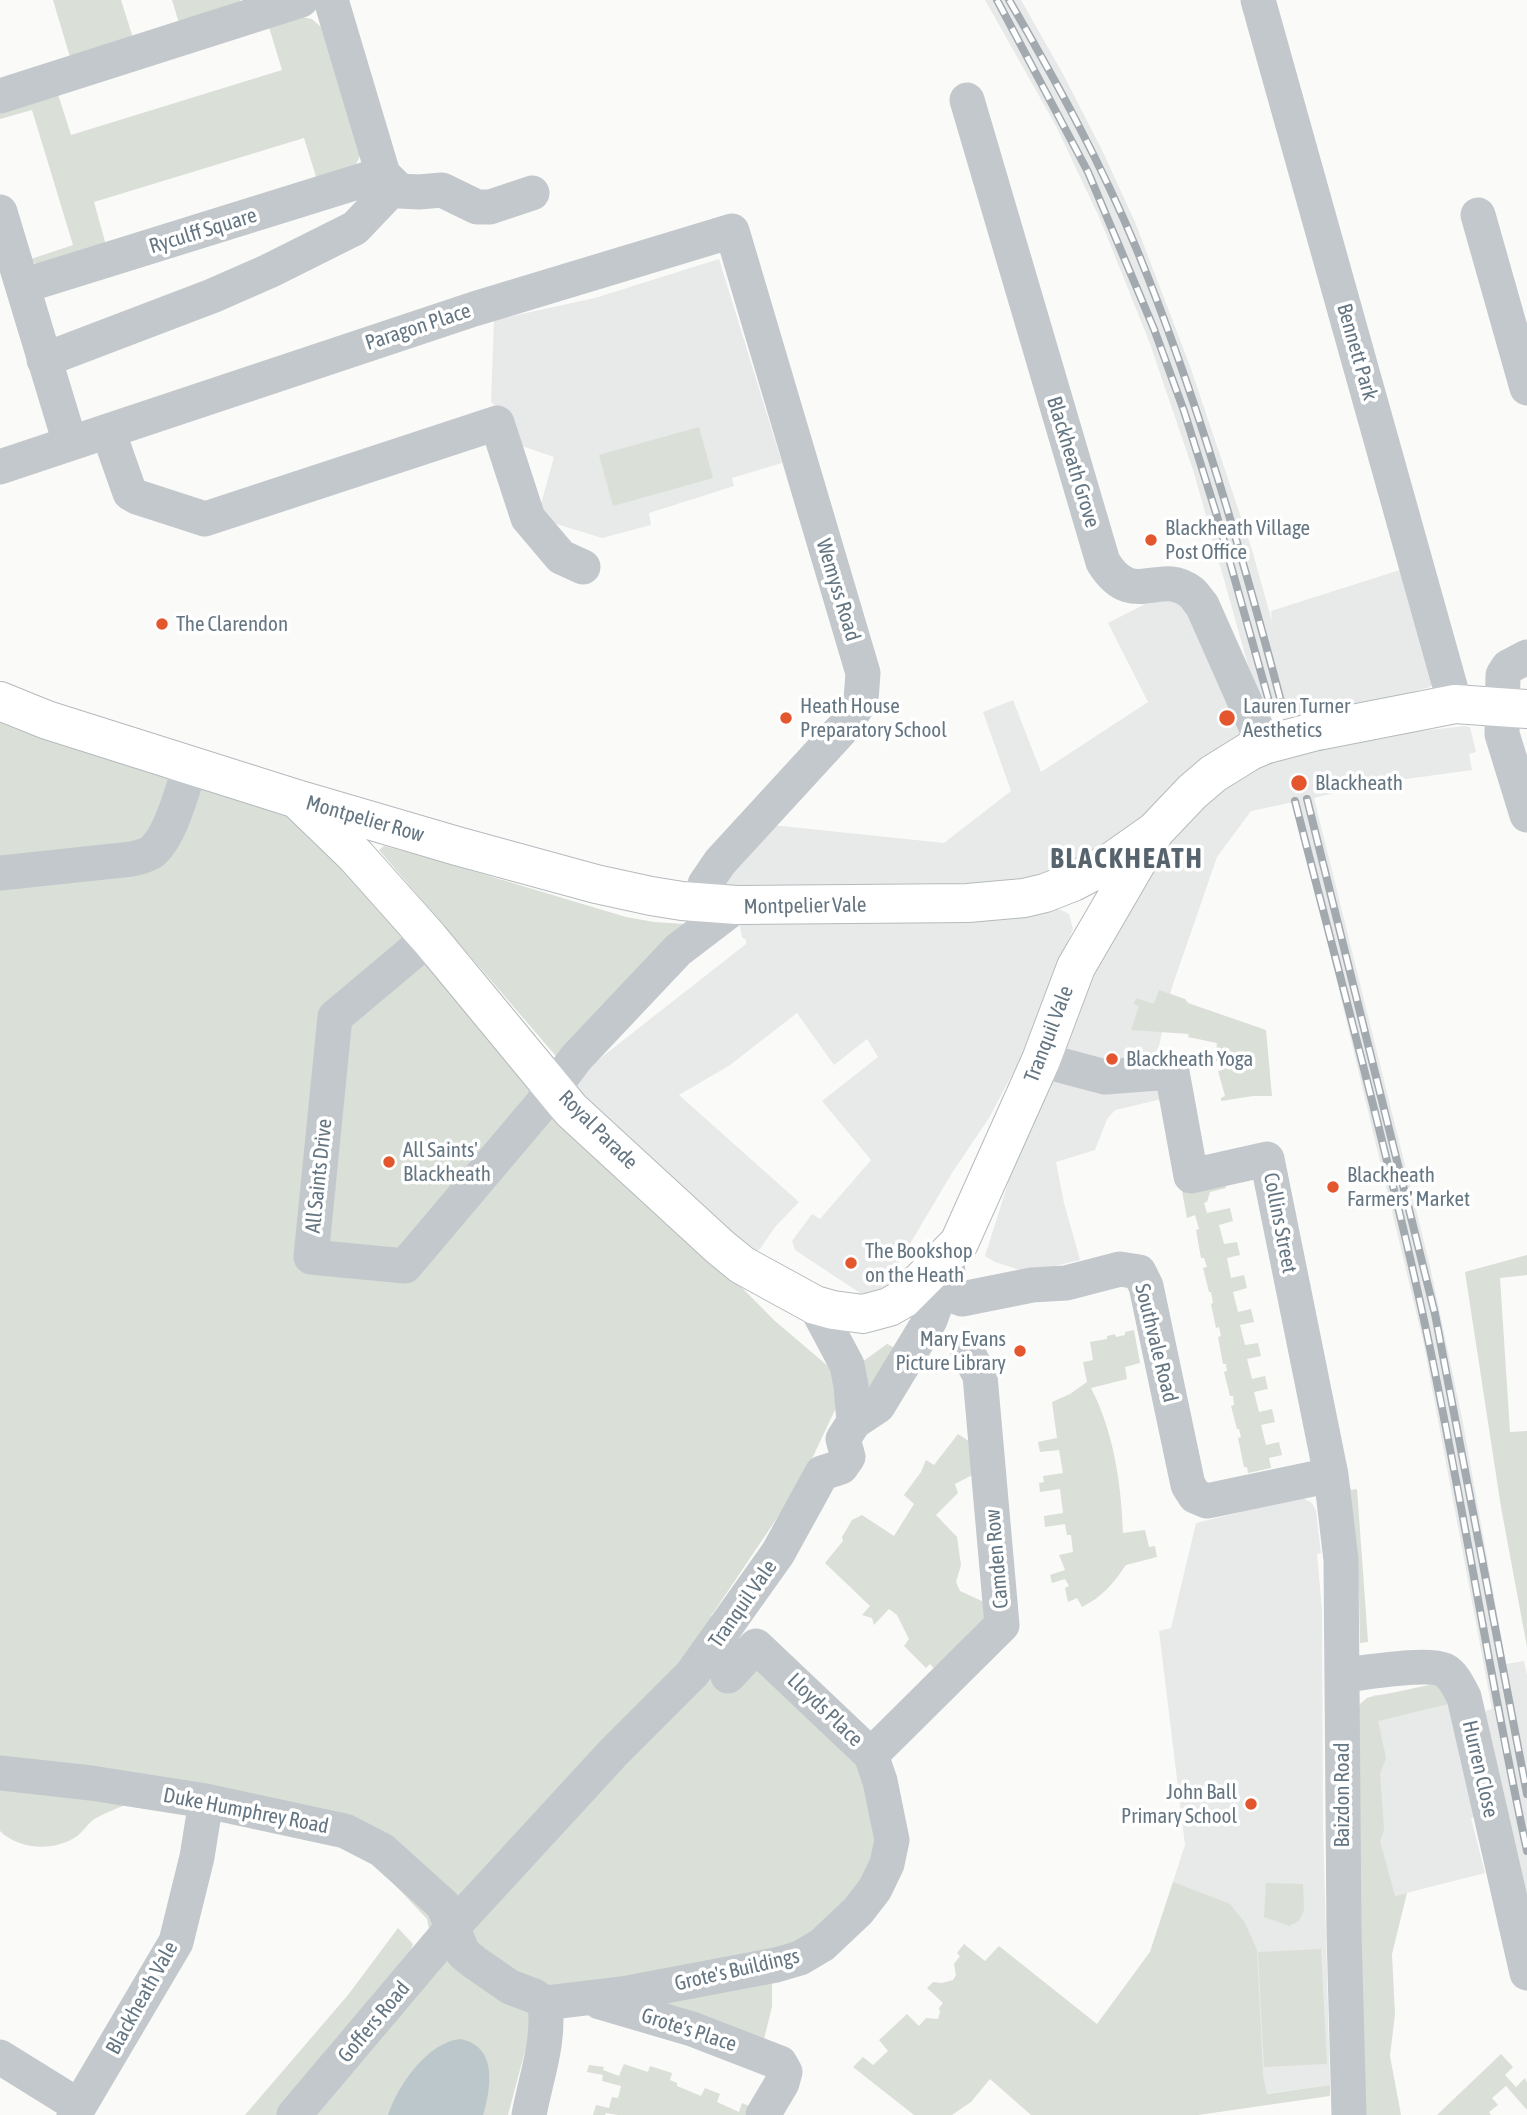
<!DOCTYPE html>
<style>
body{margin:0}
canvas{display:block;background:#fafaf8}
</style>
<canvas width="1527" height="2115"></canvas>
<script>
const context = document.querySelector('canvas').getContext('2d');
context.lineJoin = 'round';
function fillPath(path, color) { context.fillStyle = color; context.fill(path, 'evenodd'); }
function strokePath(path, color, width, dash) { context.strokeStyle = color; context.lineWidth = width; context.lineCap = dash ? 'butt' : 'round'; context.setLineDash(dash || []); context.stroke(path); }
function write(font, color, halo, rows, align = 'center') {
  context.font = font + ' "Asap Condensed",sans-serif'; context.lineWidth = 7; context.setLineDash([]); context.textBaseline = 'middle'; context.strokeStyle = halo; context.fillStyle = color; for (const [text, x, y, turn = 0] of rows) {
    context.save(); context.translate(x, y); context.rotate((+turn || 0) * Math.PI / 180); context.textAlign = isNaN(turn) ? turn : align; if (halo) context.strokeText(text, 0, 0); context.fillText(text, 0, 0); context.restore();
  }
}
const built = new Path2D(`
 M 985,0 L 1021,0 L 1063,74 L 1102,150 L 1135,222 L 1190,366 L 1252,550 L 1272,621 L 1271,611 L 1403,569 L 1433,683 L 1430,687 L 1347,710 L 1297,719 L 1293,706 L 1262,715 L 1194,473 L 1149,341 L 1100,219 L 1056,126 Z
 M 719,259 L 782,463 L 732,478 L 734,486 L 649,513 L 651,525 L 602,538 L 537,518 L 554,457 L 516,444 L 508,417 L 491,402 L 494,320 L 595,298 Z
 M 1157,598 L 1181,601 L 1247,730 L 1112,851 L 1042,882 L 728,892 L 719,878 L 772,825 L 944,843 L 1011,791 L 983,712 L 1013,700 L 1041,772 L 1148,702 L 1108,623 Z
 M 1465,726 L 1470,727 L 1476,752 L 1469,754 L 1472,770 L 1377,783 L 1314,798 L 1430,1266 L 1463,1423 L 1506,1664 L 1524,1661 L 1527,1675 L 1527,1907 L 1485,1711 L 1492,1709 L 1424,1345 L 1294,802 L 1251,811 L 1217,857 L 1171,990 L 1155,1065 L 1123,1068 L 1060,1052 L 1133,883 L 1218,786 L 1274,761 L 1320,748 L 1395,734 Z
 M 1055,909 L 1061,910 L 1069,914 L 1073,929 L 1024,1052 L 989,1118 L 952,1173 L 892,1274 L 906,1282 L 863,1295 L 795,1250 L 792,1241 L 812,1214 L 820,1219 L 871,1160 L 822,1101 L 878,1057 L 867,1039 L 834,1065 L 797,1013 L 730,1065 L 679,1095 L 799,1202 L 775,1227 L 760,1249 L 752,1255 L 571,1084 L 575,1078 L 746,944 L 746,940 L 742,937 L 739,923 Z
 M 1052,1076 L 1163,1081 L 1162,1099 L 1115,1110 L 1107,1119 L 1095,1150 L 1056,1162 L 1064,1203 L 1080,1260 L 1042,1269 L 1020,1270 L 995,1262 L 985,1256 L 1009,1180 Z
 M 1297,1498 L 1305,1499 L 1312,1503 L 1316,1511 L 1321,1553 L 1317,1554 L 1322,1610 L 1323,1824 L 1330,2085 L 1184,2105 L 1032,2115 L 1150,1952 L 1185,1845 L 1159,1631 L 1171,1628 L 1196,1523 Z
 M 1445,1690 L 1477,1816 L 1471,1818 L 1485,1873 L 1371,1902 L 1360,1704 L 1367,1698 L 1375,1695 Z`);
const green = new Path2D(`
 M 53,0 L 121,0 L 133,38 L 70,57 Z
 M 172,0 L 240,0 L 241,4 L 179,23 Z
 M 302,17 L 312,19 L 321,27 L 362,149 C 355,176 342,176 318,183 L 304,138 L 94,202 L 107,249 L 37,266 L 31,259 L 73,245 L 32,110 L 0,119 L 0,108 L 57,91 L 71,135 L 282,70 L 269,27 Z
 M 699,427 L 713,478 L 613,506 L 599,455 Z
 M 0,713 L 292,814 L 535,1080 L 775,1321 L 842,1378 L 843,1393 L 800,1484 L 711,1616 L 786,1686 L 861,1767 L 877,1829 L 871,1877 L 799,1945 L 620,1981 L 529,2036 L 508,2115 L 245,2115 L 348,1995 L 398,1928 L 413,1944 L 408,1958 L 429,1929 L 427,1919 L 378,1867 L 353,1847 L 0,1779 Z
 M 384,846 L 419,855 L 626,917 L 654,922 L 685,924 L 561,1062 L 379,850 Z
 M 1159,990 L 1185,999 L 1188,1003 L 1266,1030 L 1272,1096 L 1253,1096 L 1221,1101 L 1221,1098 L 1225,1096 L 1218,1071 L 1223,1070 L 1222,1061 L 1215,1061 L 1217,1043 L 1188,1037 L 1189,1034 L 1131,1030 L 1139,1006 L 1134,1004 L 1136,998 L 1154,1004 Z
 M 1224,1180 L 1226,1188 L 1210,1192 L 1207,1202 L 1204,1203 L 1207,1213 L 1230,1208 L 1233,1221 L 1219,1225 L 1224,1244 L 1237,1242 L 1240,1255 L 1227,1258 L 1231,1278 L 1244,1275 L 1247,1288 L 1233,1292 L 1238,1312 L 1251,1309 L 1254,1322 L 1240,1325 L 1245,1345 L 1258,1343 L 1261,1356 L 1247,1359 L 1252,1379 L 1265,1376 L 1268,1389 L 1254,1392 L 1259,1412 L 1272,1409 L 1275,1422 L 1261,1425 L 1266,1445 L 1279,1442 L 1282,1455 L 1269,1458 L 1271,1468 L 1248,1473 L 1247,1467 L 1244,1467 L 1238,1438 L 1241,1437 L 1239,1429 L 1237,1429 L 1231,1406 L 1234,1405 L 1233,1396 L 1230,1396 L 1224,1372 L 1227,1371 L 1226,1364 L 1223,1364 L 1218,1337 L 1221,1336 L 1219,1327 L 1216,1328 L 1211,1304 L 1213,1303 L 1211,1292 L 1209,1292 L 1203,1268 L 1207,1267 L 1204,1258 L 1201,1258 L 1196,1230 L 1199,1229 L 1195,1215 L 1187,1218 L 1182,1191 Z
 M 1527,1255 L 1527,1275 L 1500,1278 L 1510,1432 L 1527,1431 L 1527,1647 L 1501,1507 L 1465,1272 Z
 M 1134,1330 L 1140,1363 L 1125,1367 L 1127,1379 L 1091,1388 C 1114,1433 1121,1483 1123,1533 L 1145,1530 L 1149,1547 L 1155,1546 L 1157,1557 L 1126,1565 C 1113,1584 1102,1597 1082,1607 L 1077,1598 L 1068,1602 L 1065,1588 L 1069,1586 L 1065,1579 L 1052,1583 L 1050,1575 L 1065,1570 L 1059,1555 L 1073,1552 L 1071,1535 L 1067,1535 L 1065,1524 L 1045,1527 L 1044,1516 L 1063,1513 L 1060,1489 L 1040,1492 L 1039,1483 L 1044,1482 L 1043,1476 L 1063,1473 L 1059,1450 L 1040,1452 L 1038,1442 L 1057,1438 L 1052,1402 L 1070,1394 L 1087,1382 L 1083,1362 L 1093,1360 L 1090,1342 L 1107,1339 L 1107,1336 L 1115,1334 L 1116,1337 L 1125,1335 L 1125,1332 Z
 M 887,1344 L 899,1350 L 870,1396 L 858,1365 Z
 M 958,1434 L 981,1449 L 978,1472 L 955,1484 L 958,1493 L 936,1515 L 957,1537 L 961,1565 L 956,1582 L 960,1591 L 986,1603 L 992,1620 L 937,1672 L 930,1664 L 926,1668 L 904,1646 L 909,1639 L 897,1615 L 889,1609 L 874,1625 L 872,1618 L 862,1615 L 870,1606 L 825,1563 L 843,1541 L 842,1537 L 852,1520 L 862,1515 L 894,1536 L 914,1504 L 904,1495 L 921,1472 L 926,1460 L 934,1465 Z
 M 1349,1483 L 1351,1490 L 1357,1489 L 1368,1642 L 1360,1643 L 1359,1596 Z
 M 1434,1684 L 1445,1690 L 1448,1704 L 1378,1721 L 1386,1758 L 1380,1774 L 1384,1830 L 1380,1841 L 1395,1896 L 1407,1893 L 1392,1954 L 1395,2014 L 1390,2056 L 1401,2115 L 1360,2115 L 1357,1713 L 1360,1704 L 1367,1698 Z
 M 0,1788 L 133,1801 C 122,1807 109,1811 98,1817 C 89,1821 85,1830 77,1836 C 55,1852 19,1850 0,1831 Z
 M 1173,1882 L 1230,1904 L 1245,1923 L 1257,1950 L 1263,2076 L 1267,2094 L 1330,2085 L 1330,2096 L 1198,2115 L 1031,2115 L 990,2079 L 971,2102 L 952,2115 L 914,2115 L 853,2067 L 863,2057 L 873,2065 L 888,2051 L 879,2040 L 907,2014 L 919,2026 L 926,2018 L 938,2019 L 940,2012 L 939,2008 L 943,2003 L 927,1988 L 933,1982 L 942,1983 L 953,1980 L 956,1975 L 954,1964 L 960,1956 L 957,1953 L 964,1944 L 985,1961 L 999,1946 L 1097,2024 L 1150,1952 Z
 M 1266,1883 L 1303,1884 L 1304,1910 L 1299,1921 L 1289,1926 L 1264,1917 Z
 M 1321,1949 L 1327,2064 L 1264,2067 L 1258,1952 Z
 M 772,1983 L 772,2007 L 763,2043 L 653,1999 Z
 M 1501,2054 L 1513,2067 L 1505,2075 L 1516,2087 L 1525,2078 L 1527,2083 L 1527,2110 L 1506,2086 L 1492,2098 L 1498,2105 L 1489,2112 L 1491,2115 L 1437,2115 Z
 M 624,2064 L 648,2072 L 650,2066 L 672,2073 L 670,2080 L 677,2083 L 677,2086 L 701,2096 L 705,2088 L 720,2094 L 717,2102 L 739,2112 L 742,2103 L 751,2107 L 745,2115 L 618,2115 L 606,2113 L 605,2115 L 593,2115 L 596,2105 L 609,2108 L 612,2097 L 618,2098 L 621,2086 L 602,2081 L 603,2075 L 587,2072 L 589,2065 L 604,2067 L 603,2070 L 619,2076 Z`);
const water = new Path2D(`
 M 460,2039 C 498,2046 491,2088 483,2115 L 388,2115 C 397,2086 428,2042 460,2039 Z`);
const minor = new Path2D(`
 M 1258,0 L 1455,704
 M 0,96 L 301,0
 M 967,100 L 1103,562 C 1133,611 1159,567 1191,592 C 1195,595 1198,601 1202,605 L 1264,745
 M 383,174 L 400,191 L 419,192 L 442,190 L 477,207 L 490,207 L 532,193
 M 0,212 L 70,443
 M 1478,215 L 1527,388
 M 23,286 L 383,174 L 331,0
 M 44,360 L 212,296 L 269,271 L 355,228 L 395,186
 M 108,431 L 130,493 L 137,497 L 205,519 L 497,423 L 528,518 L 561,557 L 583,567
 M 0,467 L 474,309 L 732,231 L 863,673 L 861,700 L 843,728 L 720,862 L 705,884 L 701,903
 M 1527,657 L 1508,667 L 1503,675 L 1502,734 L 1527,815
 M 0,873 L 132,859 C 139,857 147,856 153,851 C 172,834 182,789 191,765
 M 429,938 L 335,1017 L 311,1257 L 405,1266 L 541,1105 L 576,1058 L 678,950 L 737,905
 M 1041,1060 L 1105,1077 L 1172,1072 L 1191,1176 L 1267,1159 L 1331,1475 L 1341,1560 L 1344,1933 L 1349,2115
 M 920,1282 L 962,1299 L 1032,1285 L 1066,1283 L 1120,1269 L 1139,1272 L 1146,1286 L 1188,1485 L 1195,1496 L 1207,1501 L 1331,1475
 M 815,1305 L 847,1365 L 851,1386 L 854,1422
 M 822,1473 L 841,1467 L 848,1457 L 843,1439 L 854,1422 L 878,1406 L 930,1320 L 948,1271
 M 1343,1675 C 1365,1673 1426,1662 1444,1670 C 1454,1675 1459,1688 1464,1697 L 1527,1973
 M 871,1755 L 1002,1625 L 980,1376 L 968,1353
 M 0,1773 L 91,1783 L 206,1801 L 345,1831 L 382,1850 L 443,1905 L 463,1953 L 474,1962 L 510,1987 L 534,1996 L 545,2003
 M 600,2002 L 692,2029 L 780,2063 L 785,2072 L 782,2083 L 763,2115
 M 545,2003 L 628,1993 L 776,1965 L 800,1958 L 822,1945 L 858,1911 L 875,1889 L 887,1864 L 892,1840 L 880,1781 L 871,1755 L 756,1646 L 728,1676
 M 0,2057 L 79,2106
 M 74,2115 L 176,1942 L 197,1857 L 206,1801
 M 294,2115 L 452,1928 L 613,1753 L 692,1674 L 778,1553 L 822,1473
 M 529,2115 C 536,2077 550,2042 545,2003`);
const major = new Path2D(`
 M 0,701 L 47,720 L 297,799 L 457,846 L 596,884 L 651,896 L 682,901 L 737,905 L 968,903 L 1024,898 L 1045,893 L 1073,882 L 1111,862 L 1155,831 L 1192,792 L 1213,774 L 1250,751 L 1264,745
 M 1317,731 L 1455,704 L 1527,709
 M 297,799 L 355,855 L 429,938 L 571,1110 L 720,1247 L 742,1265 L 815,1305 L 833,1310 L 863,1314 L 889,1307 L 903,1299 L 959,1243 L 1041,1060 L 1076,967 L 1155,831`);
const rail = new Path2D(`
 M 997,0 L 1088,172 L 1154,329 L 1184,411 L 1217,516 L 1272,712
 M 1009,0 C 1056,81 1101,163 1137,250 C 1198,399 1242,554 1283,709
 M 1307,799 L 1435,1314 L 1527,1794
 M 1295,801 C 1339,974 1386,1146 1424,1320 C 1462,1496 1489,1675 1527,1851`);
const majorBridge = new Path2D(`
 M 1264,745 L 1317,731`);
const markers = [
 [1151,540,7,"#e4572e"],
 [162,624,7,"#e4572e"],
 [786,718,7,"#e4572e"],
 [1227,718,9,"#e4572e"],
 [1299,783,9,"#e4572e"],
 [1112,1059,7,"#e4572e"],
 [389,1162,7,"#e4572e"],
 [1333,1187,7,"#e4572e"],
 [851,1263,7,"#e4572e"],
 [1020,1351,7,"#e4572e"],
 [1251,1804,7,"#e4572e"]
];
const streetNames = [
 ["Ryculff Square",203,231,-17],
 ["Paragon Place",418,327,-18],
 ["Bennett Park",1357,352,74],
 ["Blackheath Grove",1073,462,73],
 ["Wemyss Road",838,590,73],
 ["Montpelier Row",365,819,16],
 ["Montpelier Vale",805,906,-1],
 ["Tranquil Vale",1049,1034,-69],
 ["Royal Parade",598,1130,45],
 ["All Saints Drive",319,1176,-84],
 ["Collins Street",1280,1223,79],
 ["Southvale Road",1156,1343,76],
 ["Camden Row",997,1559,-95],
 ["Tranquil Vale",743,1604,-55],
 ["Lloyds Place",825,1710,44],
 ["Hurren Close",1480,1769,77],
 ["Baizdon Road",1342,1795,-90],
 ["Duke Humphrey Road",246,1811,11],
 ["Grote's Buildings",737,1970,-13],
 ["Blackheath Vale",142,1998,-61],
 ["Goffers Road",374,2022,-50],
 ["Grote's Place",689,2030,18]
];
const poiNames = [
 ["Blackheath Village",1165,528],
 ["Post Office",1165,552],
 ["The Clarendon",176,624],
 ["Heath House",800,706],
 ["Preparatory School",800,730],
 ["Lauren Turner",1243,706],
 ["Aesthetics",1243,730],
 ["Blackheath",1315,783],
 ["Blackheath Yoga",1126,1059],
 ["All Saints'",403,1150],
 ["Blackheath",403,1174],
 ["Blackheath",1347,1175],
 ["Farmers' Market",1347,1199],
 ["The Bookshop",865,1251],
 ["on the Heath",865,1275],
 ["Mary Evans",1006,1339,"right"],
 ["Picture Library",1006,1363,"right"],
 ["John Ball",1237,1792,"right"],
 ["Primary School",1237,1816,"right"]
];
const districtNames = [
 ["BLACKHEATH",1127,859]
];
fillPath(built, '#e8e9e9');
fillPath(green, '#dadfd7');
fillPath(water, '#bbc7cb');
strokePath(major, '#b5babe', 40);
strokePath(minor, '#c3c8cc', 35);
strokePath(major, '#fff', 38);
strokePath(rail, '#a2aab0', 8);
strokePath(rail, '#fff', 5, [16]);
strokePath(majorBridge, '#b5babe', 40, []);
strokePath(majorBridge, '#fff', 38);
for (const [x, y, r, color] of markers) { const dot = new Path2D(); dot.arc(x, y, r, 0, 2 * Math.PI); context.fillStyle = color; context.fill(dot); strokePath(dot, '#fff', 2.5); }
write('21px', '#657683', '#fff', streetNames);
write('21px', '#657683', '#fff', poiNames, 'left');
context.letterSpacing = '2px';
write('bold 28px', '#57646e', '#fff', districtNames);
context.letterSpacing = '0px';
</script>
